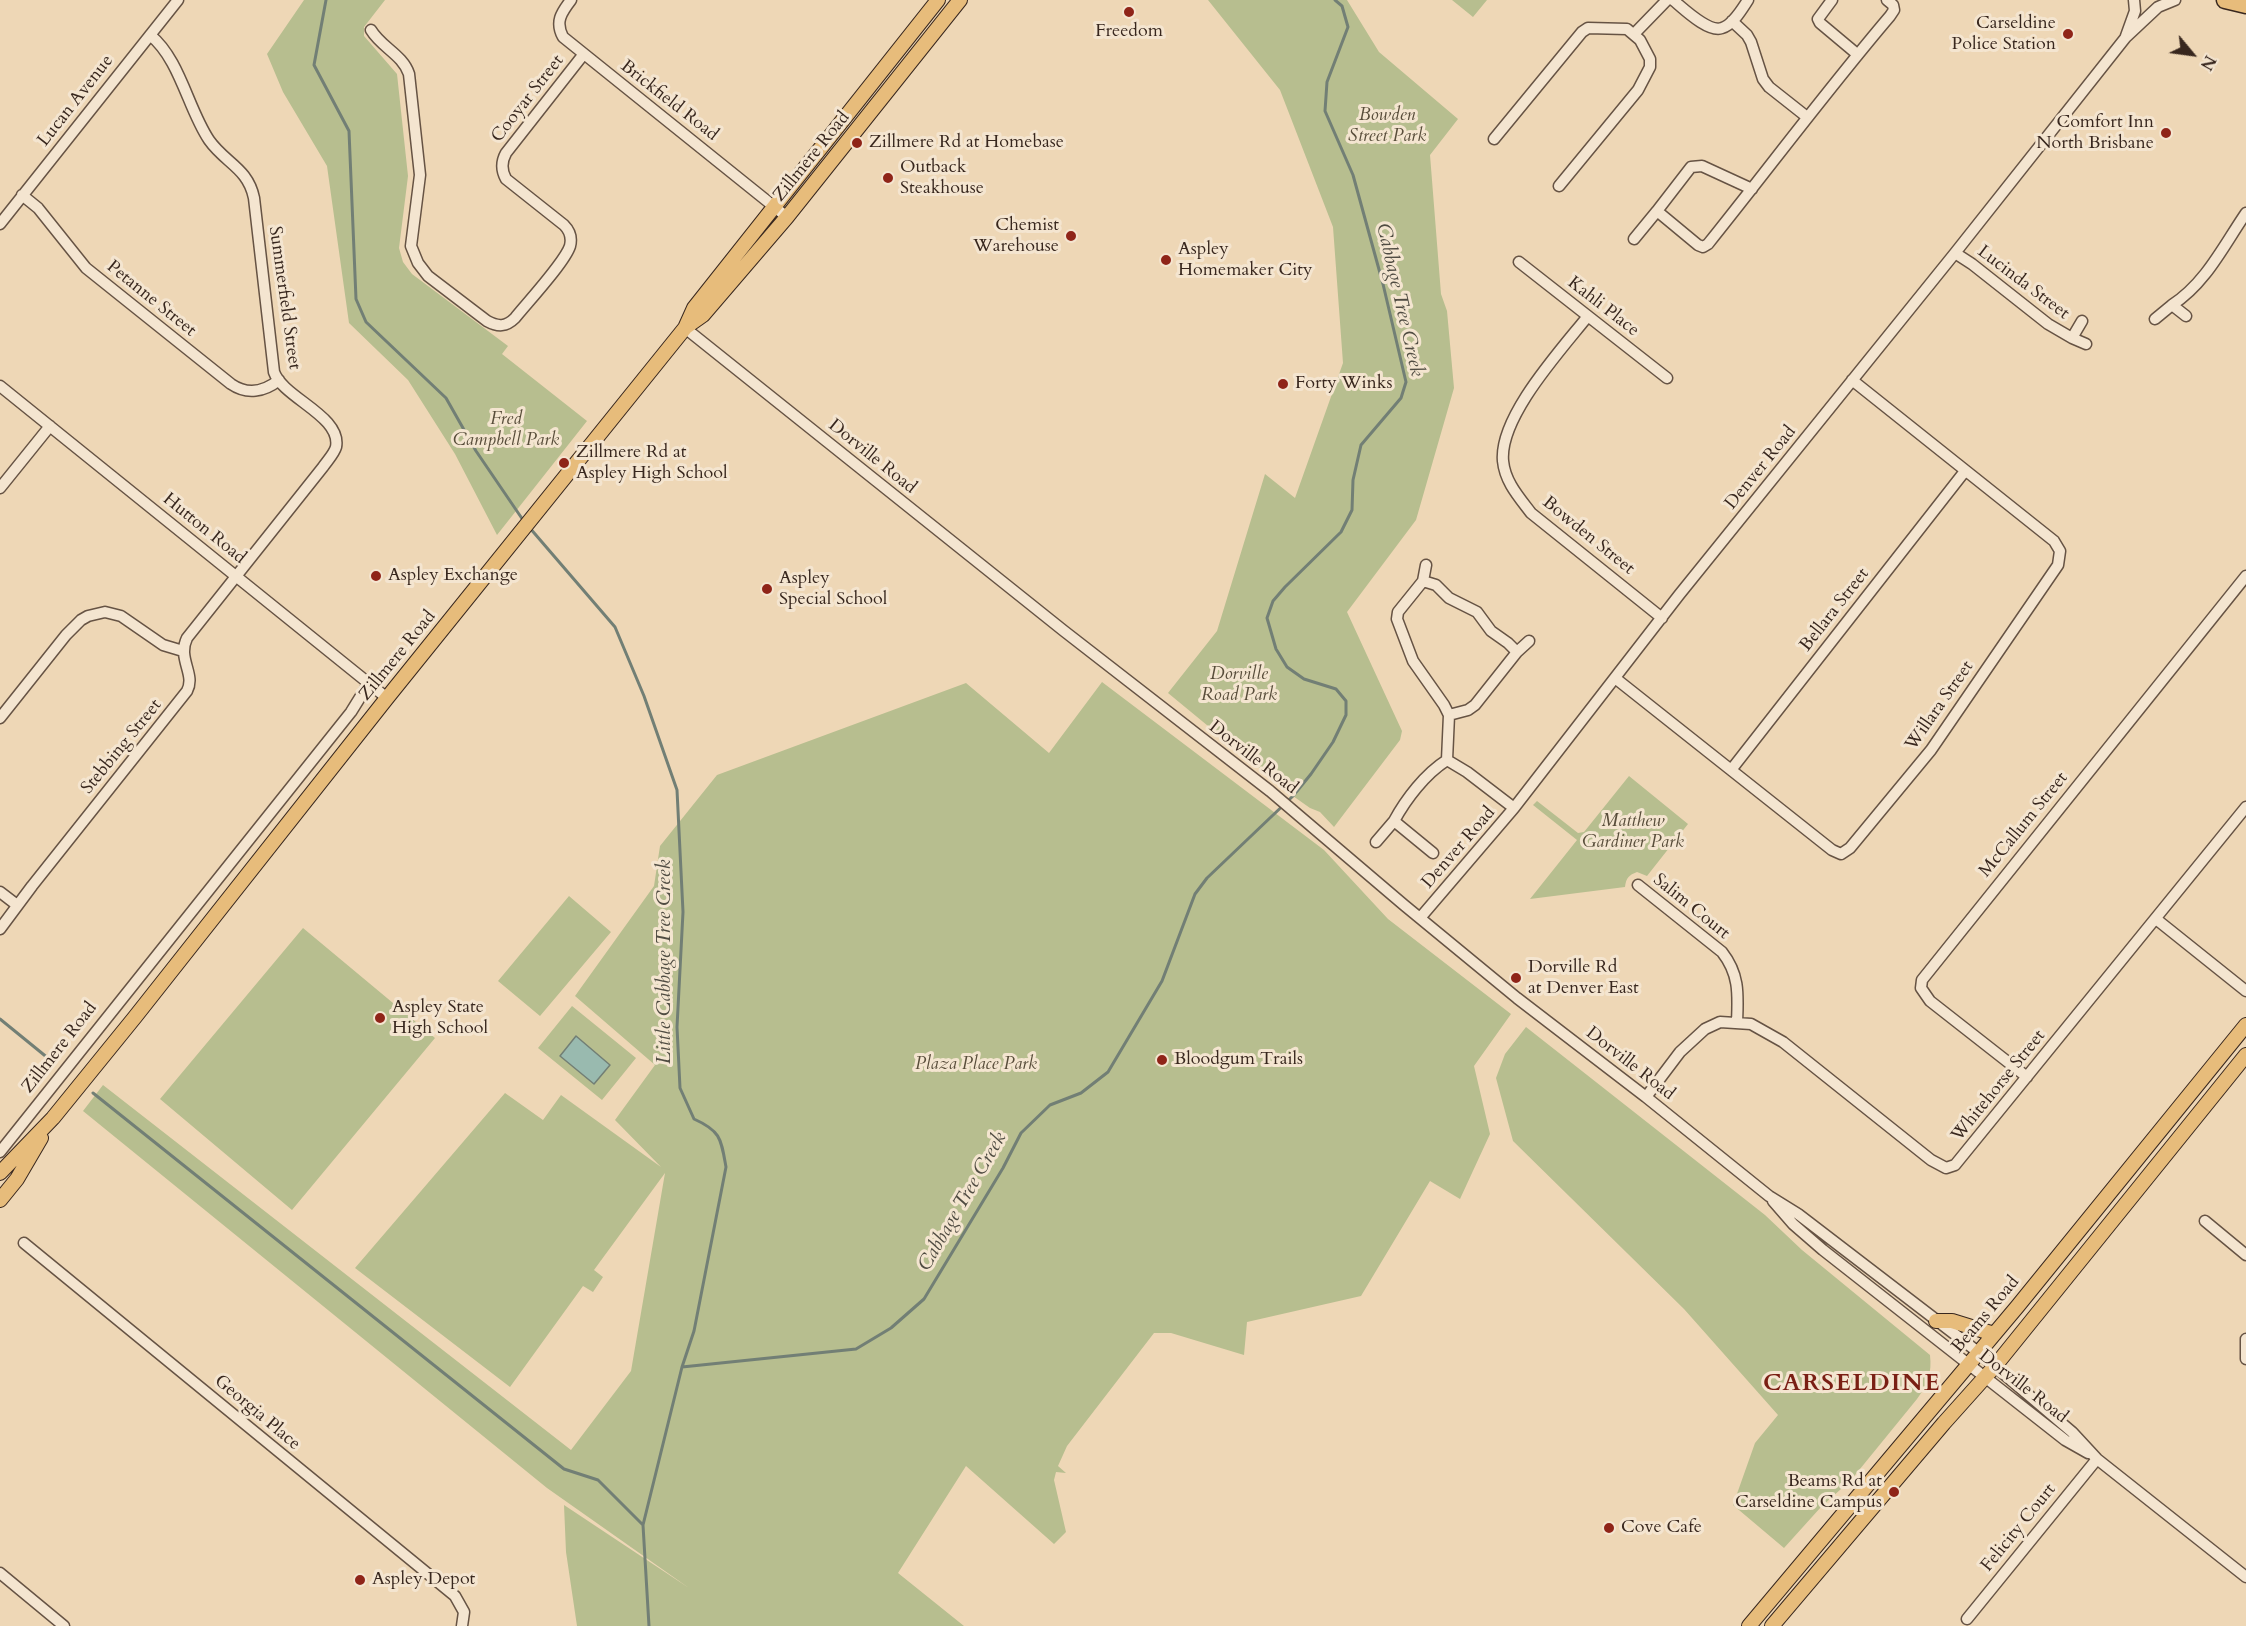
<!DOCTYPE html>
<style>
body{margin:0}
#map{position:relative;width:2246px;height:1626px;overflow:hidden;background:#eed7b6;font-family:Cardo,serif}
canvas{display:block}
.north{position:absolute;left:2162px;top:24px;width:60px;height:60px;-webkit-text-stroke:4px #f4e5d0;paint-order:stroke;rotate:119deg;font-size:16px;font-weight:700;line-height:24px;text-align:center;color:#38271e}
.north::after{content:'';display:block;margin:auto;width:21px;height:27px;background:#38271e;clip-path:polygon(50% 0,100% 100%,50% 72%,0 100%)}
</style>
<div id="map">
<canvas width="2246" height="1626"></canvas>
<div class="north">N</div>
</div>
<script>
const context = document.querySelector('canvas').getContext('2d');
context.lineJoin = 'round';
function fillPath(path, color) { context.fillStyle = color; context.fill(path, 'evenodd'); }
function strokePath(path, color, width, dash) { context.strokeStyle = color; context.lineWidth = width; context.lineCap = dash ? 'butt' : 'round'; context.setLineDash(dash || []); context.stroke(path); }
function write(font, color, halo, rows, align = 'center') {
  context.font = font + ' Cardo,serif'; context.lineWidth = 6; context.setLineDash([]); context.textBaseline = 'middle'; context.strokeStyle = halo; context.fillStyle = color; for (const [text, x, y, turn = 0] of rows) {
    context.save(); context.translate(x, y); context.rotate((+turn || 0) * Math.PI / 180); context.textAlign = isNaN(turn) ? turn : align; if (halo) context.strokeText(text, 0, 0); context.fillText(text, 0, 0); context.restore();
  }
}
const green = new Path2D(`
 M 304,0 L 385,0 L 364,27 L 364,36 L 397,74 L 408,176 L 399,248 L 403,262 L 412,274 L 508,346 L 502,354 L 587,421 L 497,535 L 455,454 L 408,380 L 349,323 L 327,166 L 283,92 L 267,54 Z
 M 1208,0 L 1347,0 L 1379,52 L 1458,119 L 1430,155 L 1441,294 L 1447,311 L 1454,388 L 1416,520 L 1347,612 L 1402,731 L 1400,740 L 1334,827 L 1320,812 L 1310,808 L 1293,796 L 1168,693 L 1217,631 L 1265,474 L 1295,498 L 1343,363 L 1333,227 L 1280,90 Z
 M 1452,0 L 1487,0 L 1473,17 Z
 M 1102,682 L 1324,850 L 1388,919 L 1511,1014 L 1474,1066 L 1490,1134 L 1460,1199 L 1430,1181 L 1361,1296 L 1247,1322 L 1244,1355 L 1171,1333 L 1154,1333 L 1067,1446 L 1058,1466 L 1066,1473 L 1056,1472 L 1054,1480 L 1066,1532 L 1054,1544 L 966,1466 L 898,1573 L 964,1626 L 577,1626 L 566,1552 L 564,1505 L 689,1588 L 547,1488 L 83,1111 L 103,1085 L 571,1450 L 631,1371 L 665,1173 L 594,1270 L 603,1277 L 593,1292 L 583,1286 L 510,1387 L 355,1268 L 505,1093 L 543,1120 L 561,1095 L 661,1167 L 615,1120 L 655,1065 L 575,996 L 654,886 L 660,846 L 717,775 L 966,683 L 1049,753 Z
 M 1629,776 L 1688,824 L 1647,876 L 1637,872 C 1629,875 1626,878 1625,887 L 1530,899 L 1577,840 L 1533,805 L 1537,801 L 1578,833 L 1584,832 Z
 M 569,896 L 611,932 L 540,1016 L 498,981 Z
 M 303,928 L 435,1038 L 292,1210 L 160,1099 Z
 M 572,1006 L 636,1058 L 602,1100 L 538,1048 Z
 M 1526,1027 L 1765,1215 L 1802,1250 L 1930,1355 C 1932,1373 1928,1384 1917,1399 L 1851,1480 L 1821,1507 L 1784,1548 L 1733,1505 L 1755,1443 L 1778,1415 L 1684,1309 L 1513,1141 L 1496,1078 L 1505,1054 Z`);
const water = new Path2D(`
 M 576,1036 L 610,1065 L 594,1084 L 560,1056 Z`);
const stream = new Path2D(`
 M 326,0 L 314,65 L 349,131 L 356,299 L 366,322 L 446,398 L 476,451 L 523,520
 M 529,527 L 615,627 L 644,696 L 677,790 L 683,912 L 677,1027 L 680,1088 L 694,1119 C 721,1131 721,1139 726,1167 L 694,1331 L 682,1367 L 643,1525 L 649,1626
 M 0,1019 L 54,1063
 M 93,1093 L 564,1469 L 598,1480 L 643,1525
 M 682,1367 L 856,1349 L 891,1328 L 924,1299 L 1003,1168 L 1021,1133 L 1050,1105 L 1081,1093 L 1108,1072 L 1162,981 L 1195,894 L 1207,878 L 1293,796 L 1311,774 L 1333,742 L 1346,715 L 1346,701 L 1336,689 L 1304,679 L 1287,667 L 1276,649 L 1267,618 L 1273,601 L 1285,587 L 1341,532 L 1352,510 L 1353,480 L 1361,445 L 1401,398 L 1406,382 L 1383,284 L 1353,175 L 1325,111 L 1327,82 L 1348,27 L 1342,6 L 1335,0`);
const minor = new Path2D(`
 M 571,0 C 561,13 555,22 563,37 L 787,217
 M 1673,0 C 1683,8 1708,33 1722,28 C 1733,25 1742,9 1748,0
 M 1832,0 L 1818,19 L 1820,23 L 1857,54
 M 1732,21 L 1747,35 L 1751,42 L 1763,79 L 1769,87 L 1807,117
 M 371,30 C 381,47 403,55 409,74 L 420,175 L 411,246 L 418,263 L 428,276 L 487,321 C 498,327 506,327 515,318 C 527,303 565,262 570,246 C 572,238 570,231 564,225 L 506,179 C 501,170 501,162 506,153 L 583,55
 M 1634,34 L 1667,0
 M 2126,36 L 2135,11 L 2134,0
 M 1494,139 L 1582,32 L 1588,28 L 1627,29 L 1640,40 L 1650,59 L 1650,67 L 1638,90 L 1559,186
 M 1752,189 L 1702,166 L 1691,167 L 1657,211 L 1698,245 L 1703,247 L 1708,244 C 1769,168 1827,90 1890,16 L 1894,10 L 1893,5 L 1887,0
 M 22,195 L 38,208 L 86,268 L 231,384 C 247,395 264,392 279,380
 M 0,224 L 178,0
 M 1634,239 L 1657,211
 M 1955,253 L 1972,264 L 2048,324 L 2072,338
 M 1519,262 L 1667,378
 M 2172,305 C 2206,283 2224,245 2246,213
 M 1588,316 C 1561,350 1499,417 1503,461 C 1505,482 1519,497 1531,513 L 1662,618
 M 2155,319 L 2172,305 L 2186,316
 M 2082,321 L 2072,338 L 2086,344
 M 685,328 L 1064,631 L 1270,791 L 1404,905 L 1517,998 L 1646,1097 L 1769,1196 L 1798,1214 L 1978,1352 L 2072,1432 L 2097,1459 L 2246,1577
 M 0,386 L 387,698
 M 0,488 L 50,426
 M 1423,581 L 1426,565
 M 1615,678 L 1832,850 L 1841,854 L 1850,848 L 1931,750 L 2058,565 L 2060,551 L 2054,541 L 1852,380
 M 1449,715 L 1468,710 L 1475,705 L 1517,652 L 1529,641
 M 0,718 L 66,635 L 81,620 L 88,616 L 105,612 L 121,616 L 163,645 L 183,651
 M 1731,770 L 1965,471
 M 1514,808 L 1467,772 L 1447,760 L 1449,715 L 1444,705 L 1413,661 L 1397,619 L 1398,612 L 1423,581 L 1436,585 L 1449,598 L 1477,612 L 1491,631 L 1508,643 L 1517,652
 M 1376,842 L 1394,821
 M 1433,853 L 1394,821 C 1406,799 1425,774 1447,760
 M 1638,885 L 1722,952 C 1740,975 1738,995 1737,1023
 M 0,892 L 17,905
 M 1420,918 L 1514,808 L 1679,595 L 1955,253 L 2126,37 L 2158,7 L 2175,0
 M 2156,919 L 2246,991
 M 0,929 L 32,886 L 187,691 C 196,674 177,659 187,638 L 323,467 C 327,461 334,454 336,447 C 342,416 283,398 274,372 L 254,198 C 248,168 225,163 209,140 C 188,109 180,59 150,35
 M 2027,1077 L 1930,1001 L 1921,988 L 1922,980 L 2246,576
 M 1646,1097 L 1680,1052 L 1705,1029 L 1720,1022 L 1751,1024 L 1783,1042 L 1931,1160 L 1946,1168 L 1955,1165 L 2246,807
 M 0,1152 L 351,712 L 369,683
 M 1773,1201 L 1793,1224 L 1823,1250 L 2065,1440 L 2088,1453
 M 2205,1221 L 2246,1255
 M 24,1243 L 455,1596 L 464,1612 L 462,1626
 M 2246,1339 L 2246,1359
 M 0,1573 L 64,1626
 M 1967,1619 L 2097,1459`);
const major = new Path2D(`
 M 686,327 L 703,315 L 787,217 L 960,0
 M 0,1173 L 53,1118 L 135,1017 L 387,698 L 685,328 L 694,308 L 938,0
 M 0,1200 L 17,1179 L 41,1138
 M 1936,1321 L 1952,1321 L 1994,1334
 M 1749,1626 L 2017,1307 L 2246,1025
 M 1772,1626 L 1944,1423 L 1995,1366 L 2246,1055`);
const highway = new Path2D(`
 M 2225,0 L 2246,5`);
const markers = [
 [1129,12,6,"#8f2418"],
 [2068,34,6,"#8f2418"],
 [2166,133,6,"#8f2418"],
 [857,143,6,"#8f2418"],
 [888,178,6,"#8f2418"],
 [1071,236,6,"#8f2418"],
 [1166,260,6,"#8f2418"],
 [1283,384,6,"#8f2418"],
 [564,463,6,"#8f2418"],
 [376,576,6,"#8f2418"],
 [767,589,6,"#8f2418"],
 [1516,978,6,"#8f2418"],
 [380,1018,6,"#8f2418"],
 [1162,1060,6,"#8f2418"],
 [1894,1492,6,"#8f2418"],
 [1609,1528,6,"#8f2418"],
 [360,1580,6,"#8f2418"]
];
const poiNames = [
 ["Carseldine",2056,24,"right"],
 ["Police Station",2056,45,"right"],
 ["Freedom",1129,32,"center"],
 ["Comfort Inn",2154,123,"right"],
 ["North Brisbane",2154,144,"right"],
 ["Zillmere Rd at Homebase",869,143],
 ["Outback",900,168],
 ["Steakhouse",900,189],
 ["Chemist",1059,226,"right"],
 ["Warehouse",1059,247,"right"],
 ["Aspley",1178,250],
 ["Homemaker City",1178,271],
 ["Forty Winks",1295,384],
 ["Zillmere Rd at",576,453],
 ["Aspley High School",576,474],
 ["Aspley Exchange",388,576],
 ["Aspley",779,579],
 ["Special School",779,600],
 ["Dorville Rd",1528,968],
 ["at Denver East",1528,989],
 ["Aspley State",392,1008],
 ["High School",392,1029],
 ["Bloodgum Trails",1174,1060],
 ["Beams Rd at",1882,1482,"right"],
 ["Carseldine Campus",1882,1503,"right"],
 ["Cove Cafe",1621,1528],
 ["Aspley Depot",372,1580]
];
const streetNames = [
 ["Cooyar Street",528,99,-52],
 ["Lucan Avenue",76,101,-52],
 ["Brickfield Road",669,101,38],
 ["Zillmere Road",812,157,-51],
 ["Lucinda Street",2023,283,37],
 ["Summerfield Street",284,298,82],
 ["Petanne Street",151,299,39],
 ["Kahli Place",1603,307,38],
 ["Dorville Road",872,457,39],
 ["Denver Road",1761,468,-51],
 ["Hutton Road",204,529,39],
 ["Bowden Street",1588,536,39],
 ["Bellara Street",1835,610,-52],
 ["Zillmere Road",398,656,-51],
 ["Willara Street",1940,706,-55],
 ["Stebbing Street",122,747,-51],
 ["Dorville Road",1253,758,38],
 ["McCallum Street",2024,825,-51],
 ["Denver Road",1459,848,-49],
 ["Salim Court",1691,907,39],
 ["Zillmere Road",60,1048,-52],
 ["Dorville Road",1630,1064,38],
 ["Whitehorse Street",1999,1086,-51],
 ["Beams Road",1986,1315,-50],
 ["Dorville Road",2023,1387,38],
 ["Georgia Place",257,1413,40],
 ["Felicity Court",2019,1528,-51]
];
const parkNames = [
 ["Bowden",1387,116],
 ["Street Park",1387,137],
 ["Fred",506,420],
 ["Campbell Park",506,441],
 ["Dorville",1239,675],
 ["Road Park",1239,696],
 ["Matthew",1633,822],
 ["Gardiner Park",1633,843],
 ["Plaza Place Park",976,1065]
];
const waterNames = [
 ["Cabbage Tree Creek",1399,300,77],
 ["Little Cabbage Tree Creek",665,962,-90],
 ["Cabbage Tree Creek",963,1202,-60]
];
const districtNames = [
 ["CARSELDINE",1852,1384]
];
fillPath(green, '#b7be8f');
fillPath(water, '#99baaf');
strokePath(water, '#727f75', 1.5);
strokePath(stream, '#727f75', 3);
strokePath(minor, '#665344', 13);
strokePath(major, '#38271e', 16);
strokePath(highway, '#38271e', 19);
strokePath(minor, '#f4e5d0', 10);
strokePath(major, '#e7bc7b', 14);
strokePath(highway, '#e7bc7b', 16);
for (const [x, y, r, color] of markers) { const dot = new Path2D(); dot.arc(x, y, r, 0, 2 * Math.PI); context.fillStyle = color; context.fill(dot); strokePath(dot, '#f4e5d0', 2); }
write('18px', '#38271e', '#f4e5d0', poiNames, 'left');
write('18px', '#38271e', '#f4e5d0', streetNames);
write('italic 18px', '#584d3a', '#f4e5d0', parkNames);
write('italic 20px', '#504c42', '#f4e5d0', waterNames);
context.letterSpacing = '1.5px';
write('bold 24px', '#7a1f14', '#f4e5d0', districtNames);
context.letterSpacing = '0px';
</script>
